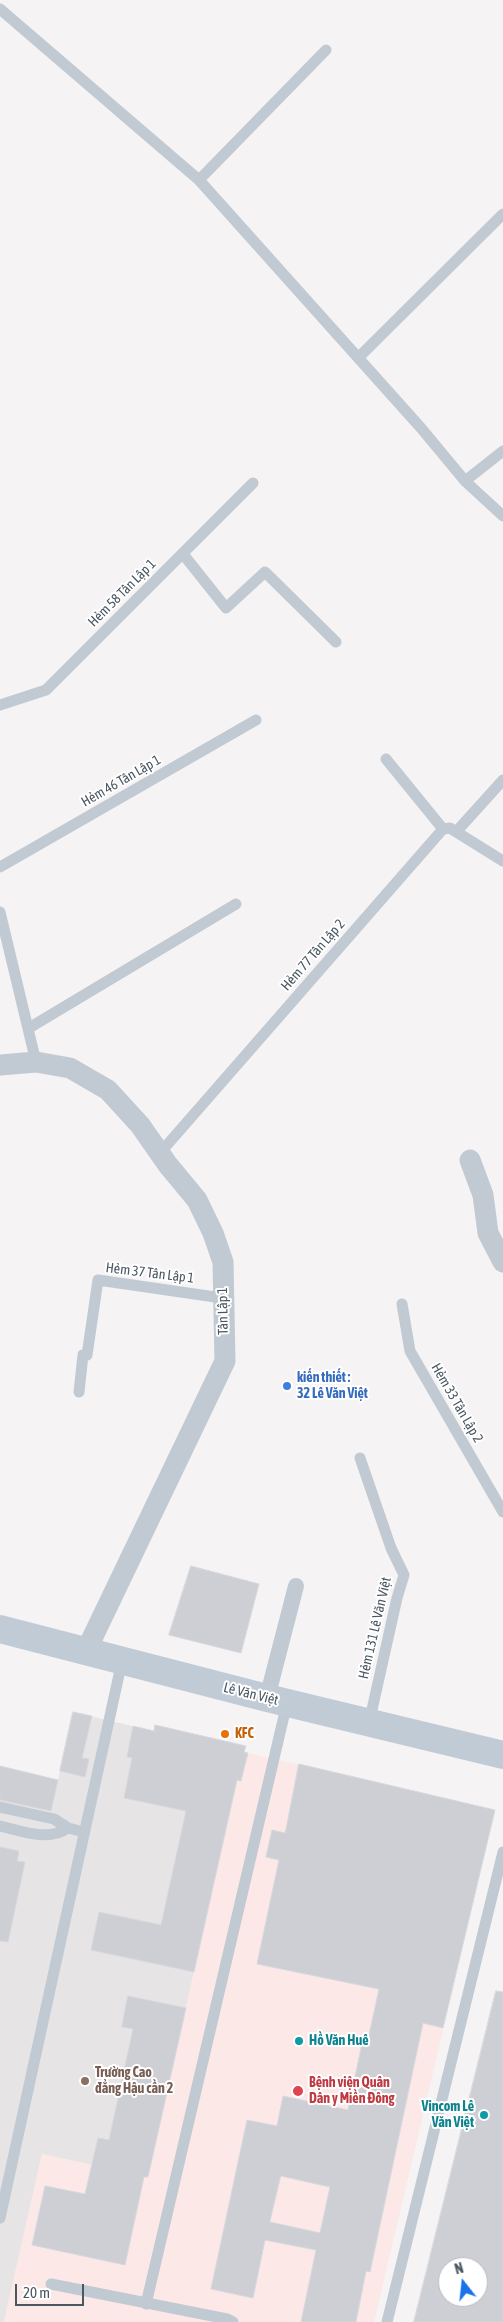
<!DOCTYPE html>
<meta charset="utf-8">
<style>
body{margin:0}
#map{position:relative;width:503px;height:2322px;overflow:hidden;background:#f5f3f3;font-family:"Asap Condensed",sans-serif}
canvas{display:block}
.north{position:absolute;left:438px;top:2257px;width:50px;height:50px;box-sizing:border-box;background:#fff;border:1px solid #b7bbc0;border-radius:50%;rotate:344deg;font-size:14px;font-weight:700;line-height:20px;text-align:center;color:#4a5661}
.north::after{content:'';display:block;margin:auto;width:18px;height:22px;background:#1a73e8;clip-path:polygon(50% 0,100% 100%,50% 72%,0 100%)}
.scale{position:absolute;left:15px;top:2284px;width:69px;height:22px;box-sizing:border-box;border:2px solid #4a5661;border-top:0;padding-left:6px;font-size:15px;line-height:18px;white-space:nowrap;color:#4a5661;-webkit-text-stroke:4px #fff;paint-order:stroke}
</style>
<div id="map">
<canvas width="503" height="2322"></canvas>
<div class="north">N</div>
<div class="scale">20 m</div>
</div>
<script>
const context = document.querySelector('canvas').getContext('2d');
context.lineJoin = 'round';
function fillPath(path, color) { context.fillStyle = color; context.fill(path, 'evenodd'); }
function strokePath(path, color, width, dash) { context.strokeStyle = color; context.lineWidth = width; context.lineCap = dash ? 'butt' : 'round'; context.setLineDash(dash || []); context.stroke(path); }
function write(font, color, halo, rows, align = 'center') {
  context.font = font + ' "Asap Condensed",sans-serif'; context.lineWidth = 4; context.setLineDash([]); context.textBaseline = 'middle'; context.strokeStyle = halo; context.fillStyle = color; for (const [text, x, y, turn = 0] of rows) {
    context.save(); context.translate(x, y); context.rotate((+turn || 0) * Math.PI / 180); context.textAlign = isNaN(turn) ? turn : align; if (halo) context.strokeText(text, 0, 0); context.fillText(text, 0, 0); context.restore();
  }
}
const education = new Path2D(`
 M 73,1712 L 153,1731 L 155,1725 L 246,1746 L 244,1751 L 248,1753 L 241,1781 L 237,1780 L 148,2177 L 42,2154 L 4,2322 L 0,2322 L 0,1766 L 58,1780 Z`);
const medical = new Path2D(`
 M 248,1753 L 495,1810 L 374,2322 L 4,2322 L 42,2154 L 148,2177 L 237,1780 L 242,1781 Z`);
const building = new Path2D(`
 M 191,1566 L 259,1584 L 241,1653 L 169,1635 Z
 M 73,1712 L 92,1716 L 82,1758 L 89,1759 L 85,1777 L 60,1771 Z
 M 155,1725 L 246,1746 L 244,1752 L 248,1753 L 241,1781 L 237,1780 L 194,1972 L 91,1950 L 99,1912 L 161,1925 L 186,1811 L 124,1798 L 132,1758 L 127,1757 L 133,1726 L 154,1731 Z
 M 299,1764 L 495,1810 L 443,2028 L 423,2023 L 370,2272 L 366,2271 L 356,2322 L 301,2322 L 316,2250 L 265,2240 L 253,2298 L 211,2289 L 247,2120 L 277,2126 L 283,2096 L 348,2110 L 364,2034 L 369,2035 L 379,1989 L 257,1964 L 279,1860 L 266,1857 L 272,1830 L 285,1833 ZM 281,2176 L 330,2187 L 320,2233 L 270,2222 Z
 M 0,1766 L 58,1780 L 51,1811 L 0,1800 Z
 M 0,1847 L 19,1851 L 17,1861 L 25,1862 L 8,1942 L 0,1941 Z
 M 496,1991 L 503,1992 L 503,2322 L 414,2322 ZM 448,2267 L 478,2267 L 478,2297 L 448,2297 Z
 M 128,1996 L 186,2008 L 148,2177 L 144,2177 L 125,2265 L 32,2245 L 45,2186 L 85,2194 L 98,2138 L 109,2140 L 133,2029 L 122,2027 Z`);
const service = new Path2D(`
 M 0,9 L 199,180 L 421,428 L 465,481 L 503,516
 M 199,180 L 326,50
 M 358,358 L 503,214
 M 465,481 L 503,451
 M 183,554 L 226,608 L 265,572 L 336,642
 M 0,705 L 46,690 L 253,483
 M 386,759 L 443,829
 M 456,832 L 503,780
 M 0,867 L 256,720
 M 0,912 L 36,1062
 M 29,1028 L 236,904
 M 160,1153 L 443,829 L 450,828 L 503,861
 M 402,1304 L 410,1351 L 503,1512
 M 79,1392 L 83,1355 L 87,1355 L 98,1280 L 222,1298
 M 360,1458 L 391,1548 L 404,1575 L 397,1598 L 369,1723
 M 0,1807 L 54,1819 L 68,1828 L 84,1832
 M 0,1826 C 22,1831 48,1842 68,1828
 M 0,2218 L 122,1661
 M 51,2284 L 227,2319 L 233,2322
 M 146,2304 L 287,1703
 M 387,2322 L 503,1852`);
const pedestrian = new Path2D(`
 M 267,1698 L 296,1586`);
const minor = new Path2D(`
 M 0,1065 L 36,1062 L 70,1068 L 108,1090 L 140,1125 L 168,1165 L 197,1200 L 213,1233 L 223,1262 L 225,1361 L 86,1651
 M 470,1160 L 483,1195 L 488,1233 L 503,1262`);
const secondary = new Path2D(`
 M 0,1629 L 267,1698 L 503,1755`);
const markers = [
 [287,1386,5,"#3f7fe0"],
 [225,1734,5,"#e8710a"],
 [299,2041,5,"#0f9aa8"],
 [85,2081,5,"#8d6e63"],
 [298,2091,6,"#e0444e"],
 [484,2115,5,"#0f9aa8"]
];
const streetNames = [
 ["Hẻm 58 Tân Lập 1",122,593,-45],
 ["Hẻm 46 Tân Lập 1",121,781,-30],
 ["Hẻm 77 Tân Lập 2",313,955,-49],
 ["Hẻm 37 Tân Lập 1",150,1273,7],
 ["Tân Lập 1",223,1311,-91],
 ["Hẻm 33 Tân Lập 2",457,1403,60],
 ["Hẻm 131 Lê Văn Việt",375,1628,-77],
 ["Lê Văn Việt",251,1694,14]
];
const shopNames = [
 ["kiến thiết :",297,1378],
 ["32 Lê Văn Việt",297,1394]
];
const foodNames = [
 ["KFC",235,1734]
];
const cultureNames = [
 ["Hồ Văn Huê",309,2041],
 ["Vincom Lê",474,2107,"right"],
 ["Văn Việt",474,2123,"right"]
];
const educationNames = [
 ["Trường Cao",95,2073],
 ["đẳng Hậu cần 2",95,2089]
];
const healthNames = [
 ["Bệnh viện Quân",309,2083],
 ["Dân y Miền Đông",309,2099]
];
fillPath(education, '#e6e4e5');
fillPath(medical, '#fce8e6');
fillPath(building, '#cdcfd5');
strokePath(building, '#d7d9de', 1);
strokePath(service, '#c1cad2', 11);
strokePath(pedestrian, '#c1cad2', 16);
strokePath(minor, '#c1cad2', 21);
strokePath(secondary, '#c1cbd6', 28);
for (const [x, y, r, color] of markers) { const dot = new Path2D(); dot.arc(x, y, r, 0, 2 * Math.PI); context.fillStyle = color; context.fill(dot); strokePath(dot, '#fff', 2); }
write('14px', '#4a5661', '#fff', streetNames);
write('bold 14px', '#366cbe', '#fff', shopNames, 'left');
write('bold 14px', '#c56008', '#fff', foodNames, 'left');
write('bold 14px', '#0d838f', '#fff', cultureNames, 'left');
write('bold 14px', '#785e54', '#fff', educationNames, 'left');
write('bold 14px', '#be3a42', '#fff', healthNames, 'left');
</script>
